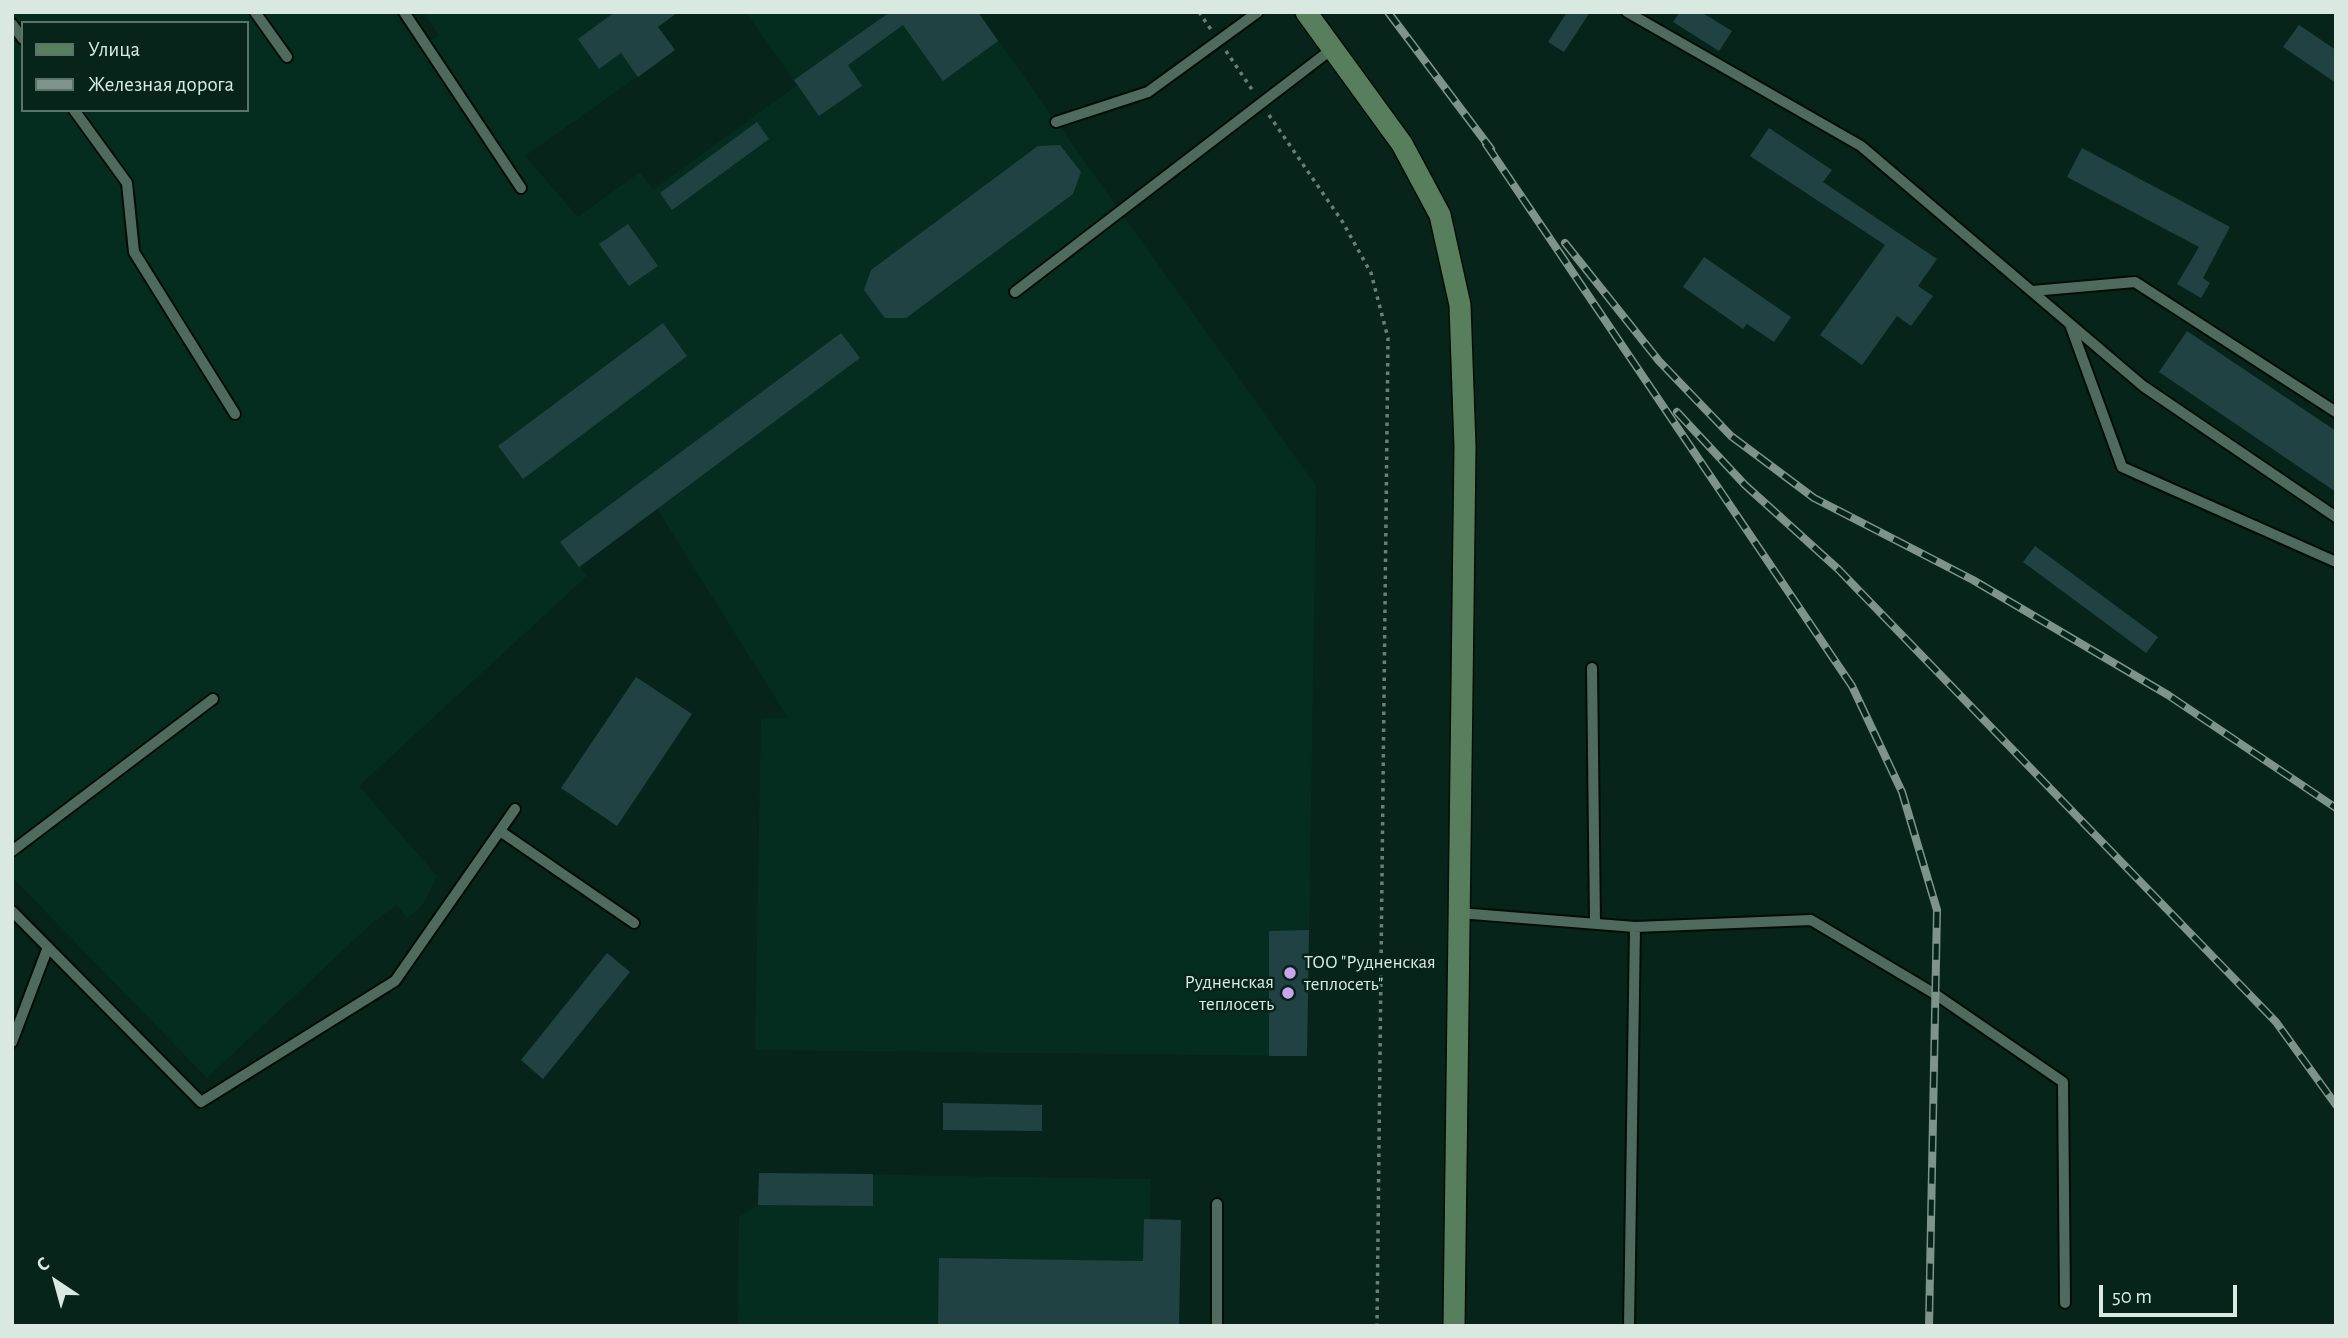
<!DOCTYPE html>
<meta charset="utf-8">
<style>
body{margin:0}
#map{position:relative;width:2348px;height:1338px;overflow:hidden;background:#07241a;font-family:"Alegreya Sans",sans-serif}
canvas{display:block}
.frame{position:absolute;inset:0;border:14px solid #d9e9e1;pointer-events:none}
.legend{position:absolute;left:21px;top:21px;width:228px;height:91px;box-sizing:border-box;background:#07241a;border:2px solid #5b736a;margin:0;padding:9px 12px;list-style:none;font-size:21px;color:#d9e9e1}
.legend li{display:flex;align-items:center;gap:14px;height:35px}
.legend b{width:35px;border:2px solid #5b736a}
.north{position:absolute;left:21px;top:1247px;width:70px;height:70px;-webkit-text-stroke:5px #07241a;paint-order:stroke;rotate:324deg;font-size:19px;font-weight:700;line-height:28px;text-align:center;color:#d9e9e1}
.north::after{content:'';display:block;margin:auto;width:24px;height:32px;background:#d9e9e1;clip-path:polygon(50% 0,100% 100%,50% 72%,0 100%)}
.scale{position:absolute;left:2099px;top:1285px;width:138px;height:32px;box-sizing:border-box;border:4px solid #d9e9e1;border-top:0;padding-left:9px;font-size:21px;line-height:24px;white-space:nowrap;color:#d9e9e1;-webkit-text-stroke:5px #07241a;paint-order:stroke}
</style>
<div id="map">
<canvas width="2348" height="1338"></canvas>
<div class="frame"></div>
<ul class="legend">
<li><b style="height:9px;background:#587f5d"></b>Улица</li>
<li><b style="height:9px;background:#7e948b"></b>Железная дорога</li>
</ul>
<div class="north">С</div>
<div class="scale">50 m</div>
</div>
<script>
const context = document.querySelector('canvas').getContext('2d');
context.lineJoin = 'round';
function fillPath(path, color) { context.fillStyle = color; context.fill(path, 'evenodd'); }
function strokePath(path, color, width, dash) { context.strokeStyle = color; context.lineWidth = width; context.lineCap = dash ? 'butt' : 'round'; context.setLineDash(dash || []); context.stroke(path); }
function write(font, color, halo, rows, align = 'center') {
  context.font = font + ' "Alegreya Sans",sans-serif'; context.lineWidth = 5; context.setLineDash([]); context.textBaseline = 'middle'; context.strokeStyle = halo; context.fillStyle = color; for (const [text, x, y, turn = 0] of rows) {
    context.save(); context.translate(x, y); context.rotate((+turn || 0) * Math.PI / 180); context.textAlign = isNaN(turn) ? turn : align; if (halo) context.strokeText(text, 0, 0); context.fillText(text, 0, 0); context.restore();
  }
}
const built = new Path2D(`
 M 12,12 L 395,12 L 421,48 L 439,35 L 423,12 L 678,12 L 658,27 L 675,50 L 525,156 L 578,217 L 640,172 L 653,190 L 797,85 L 746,12 L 978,12 L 1316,486 L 1307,1056 L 755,1050 L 761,718 L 788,718 L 657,509 L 580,567 L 587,576 L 359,786 L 437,876 L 422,906 L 407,918 L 397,905 L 372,923 L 207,1078 L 12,877 ZM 23,23 L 247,23 L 247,110 L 23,110 Z
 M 759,1173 L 1151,1179 L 1150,1219 L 1181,1220 L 1179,1326 L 738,1326 L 739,1217 L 758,1205 Z`);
const building = new Path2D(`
 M 615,12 L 678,12 L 658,27 L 675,50 L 638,77 L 621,53 L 599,69 L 578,39 Z
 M 890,12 L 978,12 L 998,41 L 943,81 L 903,25 L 848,65 L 862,86 L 819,116 L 794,80 Z
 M 1567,12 L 1590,12 L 1564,52 L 1548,42 Z
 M 1680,12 L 1701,12 L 1732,31 L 1719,51 L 1673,22 Z
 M 2299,25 L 2336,50 L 2336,83 L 2283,47 Z
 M 757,122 L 769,139 L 672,210 L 660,193 Z
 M 1769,128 L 1832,170 L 1823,182 L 1937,259 L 1918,286 L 1933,296 L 1911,326 L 1897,316 L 1862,365 L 1820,335 L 1885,245 L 1750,156 Z
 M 1060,145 L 1081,172 L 1073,194 L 906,318 L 885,318 L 864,290 L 871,270 L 1038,146 Z
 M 2082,148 L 2230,227 L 2203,278 L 2210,283 L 2201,298 L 2177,284 L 2199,247 L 2067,177 Z
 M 628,224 L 658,266 L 629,286 L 599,244 Z
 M 1704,257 L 1791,317 L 1774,342 L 1747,324 L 1743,329 L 1683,287 Z
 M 663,323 L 687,356 L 523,479 L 498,446 Z
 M 2187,331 L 2336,431 L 2336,492 L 2159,372 Z
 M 841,333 L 860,358 L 579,567 L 560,542 Z
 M 2035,546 L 2158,637 L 2146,653 L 2023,562 Z
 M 636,677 L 692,714 L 617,826 L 561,788 Z
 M 1309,930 L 1307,1056 L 1269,1056 L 1269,931 Z
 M 607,953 L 630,972 L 543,1079 L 521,1060 Z
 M 943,1103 L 1042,1105 L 1042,1131 L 943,1130 Z
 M 759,1173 L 873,1174 L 873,1206 L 758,1205 Z
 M 1144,1219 L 1181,1220 L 1179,1326 L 938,1326 L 939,1258 L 1143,1261 Z`);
const path = new Path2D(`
 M 1199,12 L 1212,31
 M 1226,51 L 1253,91
 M 1269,115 L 1342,221 L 1371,273 L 1388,338 L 1377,1326`);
const lane = new Path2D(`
 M 255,12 L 287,57
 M 404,12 L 521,188
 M 1627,12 L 1861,146 L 2143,386 L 2336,517
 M 12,24 L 23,39
 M 74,110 L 127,183 L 134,252 L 235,414
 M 1056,122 L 1148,92 L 1258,12
 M 2032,291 L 2135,282 L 2336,412
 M 1015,292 L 1332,49
 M 2071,327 L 2122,467 L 2336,562
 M 1592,668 L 1595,923
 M 500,831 L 634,923
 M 12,851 L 213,699
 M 12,911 L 201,1102 L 395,981 L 515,809
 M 1459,913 L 1635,927 L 1811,920 L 1935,994 L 2063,1082 L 2065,1303
 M 12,1042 L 48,947
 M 1217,1204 L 1217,1326
 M 1629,1326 L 1635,927`);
const secondary = new Path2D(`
 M 1306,12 L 1402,144 L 1440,215 L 1460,305 L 1465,447 L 1454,1326`);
const rail = new Path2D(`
 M 1388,12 L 1491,149
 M 1486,144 L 1852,686 L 1902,792 L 1937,910 L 1929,1326
 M 1565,243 L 1659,361 L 1731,436 L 1814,498 L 1973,580 L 2168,695 L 2336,808
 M 1677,412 L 1745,485 L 1838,569 L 2276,1022 L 2336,1105`);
const markers = [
 [1290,973,7,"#c9a5ee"],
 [1288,993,7,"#c9a5ee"]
];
const poiNames = [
 ["ТОО \"Рудненская",1304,962],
 ["теплосеть\"",1304,984],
 ["Рудненская",1274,982,"right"],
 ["теплосеть",1274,1004,"right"]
];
fillPath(built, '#052d1f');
fillPath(building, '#204242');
strokePath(lane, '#000d05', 14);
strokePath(secondary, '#000d05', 24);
strokePath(path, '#698076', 3.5, [3.5, 5]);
strokePath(lane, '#4e6b5e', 10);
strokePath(secondary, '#587f5d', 21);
strokePath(rail, '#7e948b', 8);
strokePath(rail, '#07241a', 5, [16]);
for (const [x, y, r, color] of markers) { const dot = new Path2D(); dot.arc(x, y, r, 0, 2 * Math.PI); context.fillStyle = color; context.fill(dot); strokePath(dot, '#07241a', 2.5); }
write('19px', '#d9e9e1', '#07241a', poiNames, 'left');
</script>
